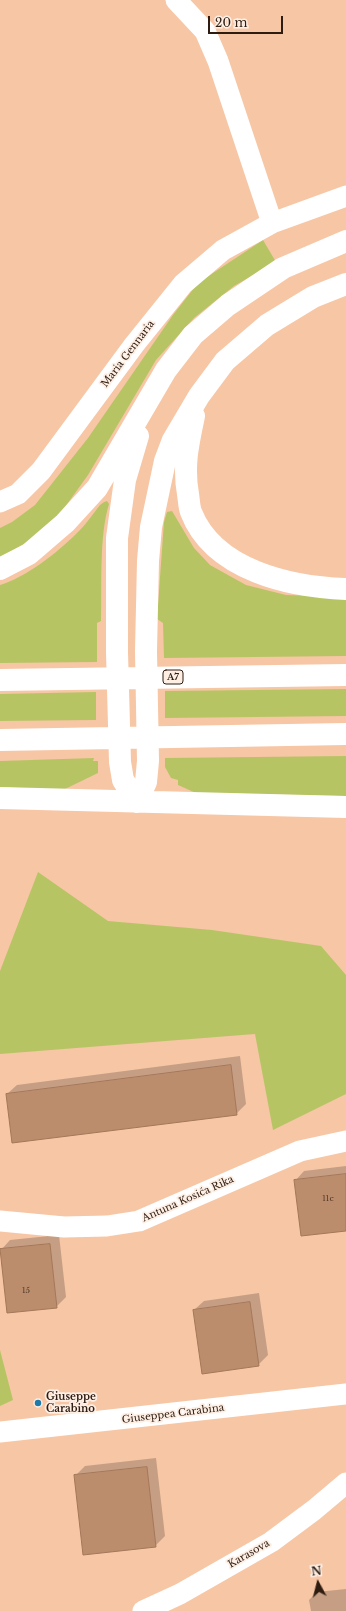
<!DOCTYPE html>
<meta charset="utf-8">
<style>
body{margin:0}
#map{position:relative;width:346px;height:1611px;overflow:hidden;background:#f7c6a5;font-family:"Libre Baskerville",serif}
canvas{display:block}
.north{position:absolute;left:298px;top:1563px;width:40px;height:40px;-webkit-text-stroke:3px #feefe5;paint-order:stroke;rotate:353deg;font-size:11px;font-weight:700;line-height:16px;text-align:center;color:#2e1c10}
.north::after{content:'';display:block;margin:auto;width:14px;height:18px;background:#2e1c10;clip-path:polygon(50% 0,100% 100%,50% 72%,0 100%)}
.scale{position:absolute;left:208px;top:16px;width:75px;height:18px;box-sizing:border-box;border:2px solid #2e1c10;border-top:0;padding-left:5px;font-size:12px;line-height:14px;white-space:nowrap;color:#2e1c10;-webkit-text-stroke:3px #feefe5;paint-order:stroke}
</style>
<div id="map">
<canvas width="346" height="1611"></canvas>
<div class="north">N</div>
<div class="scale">20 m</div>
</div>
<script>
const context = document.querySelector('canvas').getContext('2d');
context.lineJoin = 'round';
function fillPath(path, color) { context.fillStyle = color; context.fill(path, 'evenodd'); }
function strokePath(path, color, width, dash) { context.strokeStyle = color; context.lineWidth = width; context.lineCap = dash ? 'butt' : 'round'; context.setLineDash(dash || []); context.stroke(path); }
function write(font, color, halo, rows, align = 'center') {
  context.font = font + ' "Libre Baskerville",serif'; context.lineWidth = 3.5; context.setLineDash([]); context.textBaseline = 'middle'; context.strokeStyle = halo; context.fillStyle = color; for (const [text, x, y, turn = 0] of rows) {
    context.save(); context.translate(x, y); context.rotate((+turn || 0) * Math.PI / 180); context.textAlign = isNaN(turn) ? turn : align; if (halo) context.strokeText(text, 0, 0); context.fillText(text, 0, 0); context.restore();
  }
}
const green = new Path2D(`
 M 263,240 L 276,262 L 234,286 L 194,318 L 156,360 L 88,475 L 57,518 L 34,538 L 0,558 L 0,528 L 12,522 L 35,505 L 88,438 L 173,315 L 198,283 Z
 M 107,501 L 109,504 C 99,536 102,586 101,621 L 97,623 L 97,662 L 0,663 L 0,585 C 25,578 58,552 76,534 C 85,526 92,515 100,505 L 104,502 Z
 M 172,511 L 194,548 L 210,565 L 246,585 L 286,595 L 346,597 L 346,656 L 164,658 L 163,623 L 157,619 L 164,522 L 167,512 Z
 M 346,689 L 346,716 L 165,718 L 165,691 Z
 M 96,692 L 96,720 L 0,721 L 0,694 Z
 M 346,756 L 346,796 L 196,793 L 178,785 L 178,780 L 171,778 L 165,767 L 165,758 Z
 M 94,758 L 93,761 L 98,761 L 98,773 L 63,790 L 0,787 L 0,761 Z
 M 38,872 L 108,921 L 212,930 L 321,946 L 346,975 L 346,1094 L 273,1130 L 255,1034 L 0,1054 L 0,971 Z
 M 0,1350 L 13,1400 L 0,1406 Z`);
const shadow = new Path2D(`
 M 240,1056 L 246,1104 L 236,1114 L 7,1094 L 17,1085 Z
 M 346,1166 L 346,1230 L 295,1181 L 304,1171 Z
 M 59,1235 L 66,1297 L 56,1307 L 1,1250 L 10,1240 Z
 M 259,1293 L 268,1355 L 258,1365 L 194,1310 L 204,1301 Z
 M 156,1458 L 165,1536 L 155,1546 L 75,1476 L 85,1466 Z
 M 346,1589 L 346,1611 L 311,1611 L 309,1600 L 317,1592 Z`);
const building = new Path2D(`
 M 231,1065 L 237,1115 L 12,1143 L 6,1094 Z
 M 346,1174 L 346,1231 L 301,1236 L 294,1180 Z
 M 50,1244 L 57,1308 L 7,1313 L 0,1249 Z
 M 250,1302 L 259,1366 L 202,1374 L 193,1310 Z
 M 147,1467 L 156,1547 L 83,1555 L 74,1475 Z`);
const minor = new Path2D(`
 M 176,0 L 205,31 L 218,61 L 272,223
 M 0,502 L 18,494 L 41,471 L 134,345 L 183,284 L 223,250 L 272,223 L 346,196
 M 0,1221 L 64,1227 L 107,1226 L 139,1221 L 300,1151 L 346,1141
 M 0,1432 L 346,1394
 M 143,1611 L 180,1594 L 271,1542 L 314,1510 L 346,1483`);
const trunk = new Path2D(`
 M 194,416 C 188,444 183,466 188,494 C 189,500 189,507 191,512 C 214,571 291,587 346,589
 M 0,569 L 29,554 L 65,523 L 97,488 L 166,370 L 193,335 L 228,305 L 283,268 L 346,241
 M 0,680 L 346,675
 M 0,740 L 346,734
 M 0,798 L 346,807
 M 137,802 L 146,782 L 148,761 L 146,651 L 148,561 L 151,527 L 165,461 L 173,440 L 199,396 L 225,361 L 267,325 L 313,297 L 346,284
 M 137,802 L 123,780 L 120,762 L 117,652 L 117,538 L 125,480 L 138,436`);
const markers = [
 [38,1403,4,"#1e7ba9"]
];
const numberNames = [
 ["11c",328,1199],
 ["15",26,1291]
];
const shields = [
 [173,677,20]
];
const shieldNames = [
 ["A7",173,677]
];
const streetNames = [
 ["Maria Gennaria",128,354,-53],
 ["Antuna Kosića Rika",188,1199,-24],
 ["Giuseppea Carabina",173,1414,-7],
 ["Karasova",249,1554,-30]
];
const poiNames = [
 ["Giuseppe",46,1397],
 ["Carabino",46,1409]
];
fillPath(green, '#b7c464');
fillPath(shadow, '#0003');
fillPath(building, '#bb8d6d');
strokePath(building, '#a47759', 1);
strokePath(minor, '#fff', 21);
strokePath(trunk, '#fff', 22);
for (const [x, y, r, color] of markers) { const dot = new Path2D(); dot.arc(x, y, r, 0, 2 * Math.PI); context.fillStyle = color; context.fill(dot); strokePath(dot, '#feefe5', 1.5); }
write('8px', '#513827', null, numberNames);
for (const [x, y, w] of shields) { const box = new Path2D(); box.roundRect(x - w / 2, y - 7, w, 14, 3); context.fillStyle = '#feefe5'; context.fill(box); strokePath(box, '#2e1c10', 1); }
write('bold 9px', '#2e1c10', null, shieldNames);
write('10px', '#2e1c10', '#feefe5', streetNames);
write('bold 10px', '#2e1c10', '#feefe5', poiNames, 'left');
</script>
